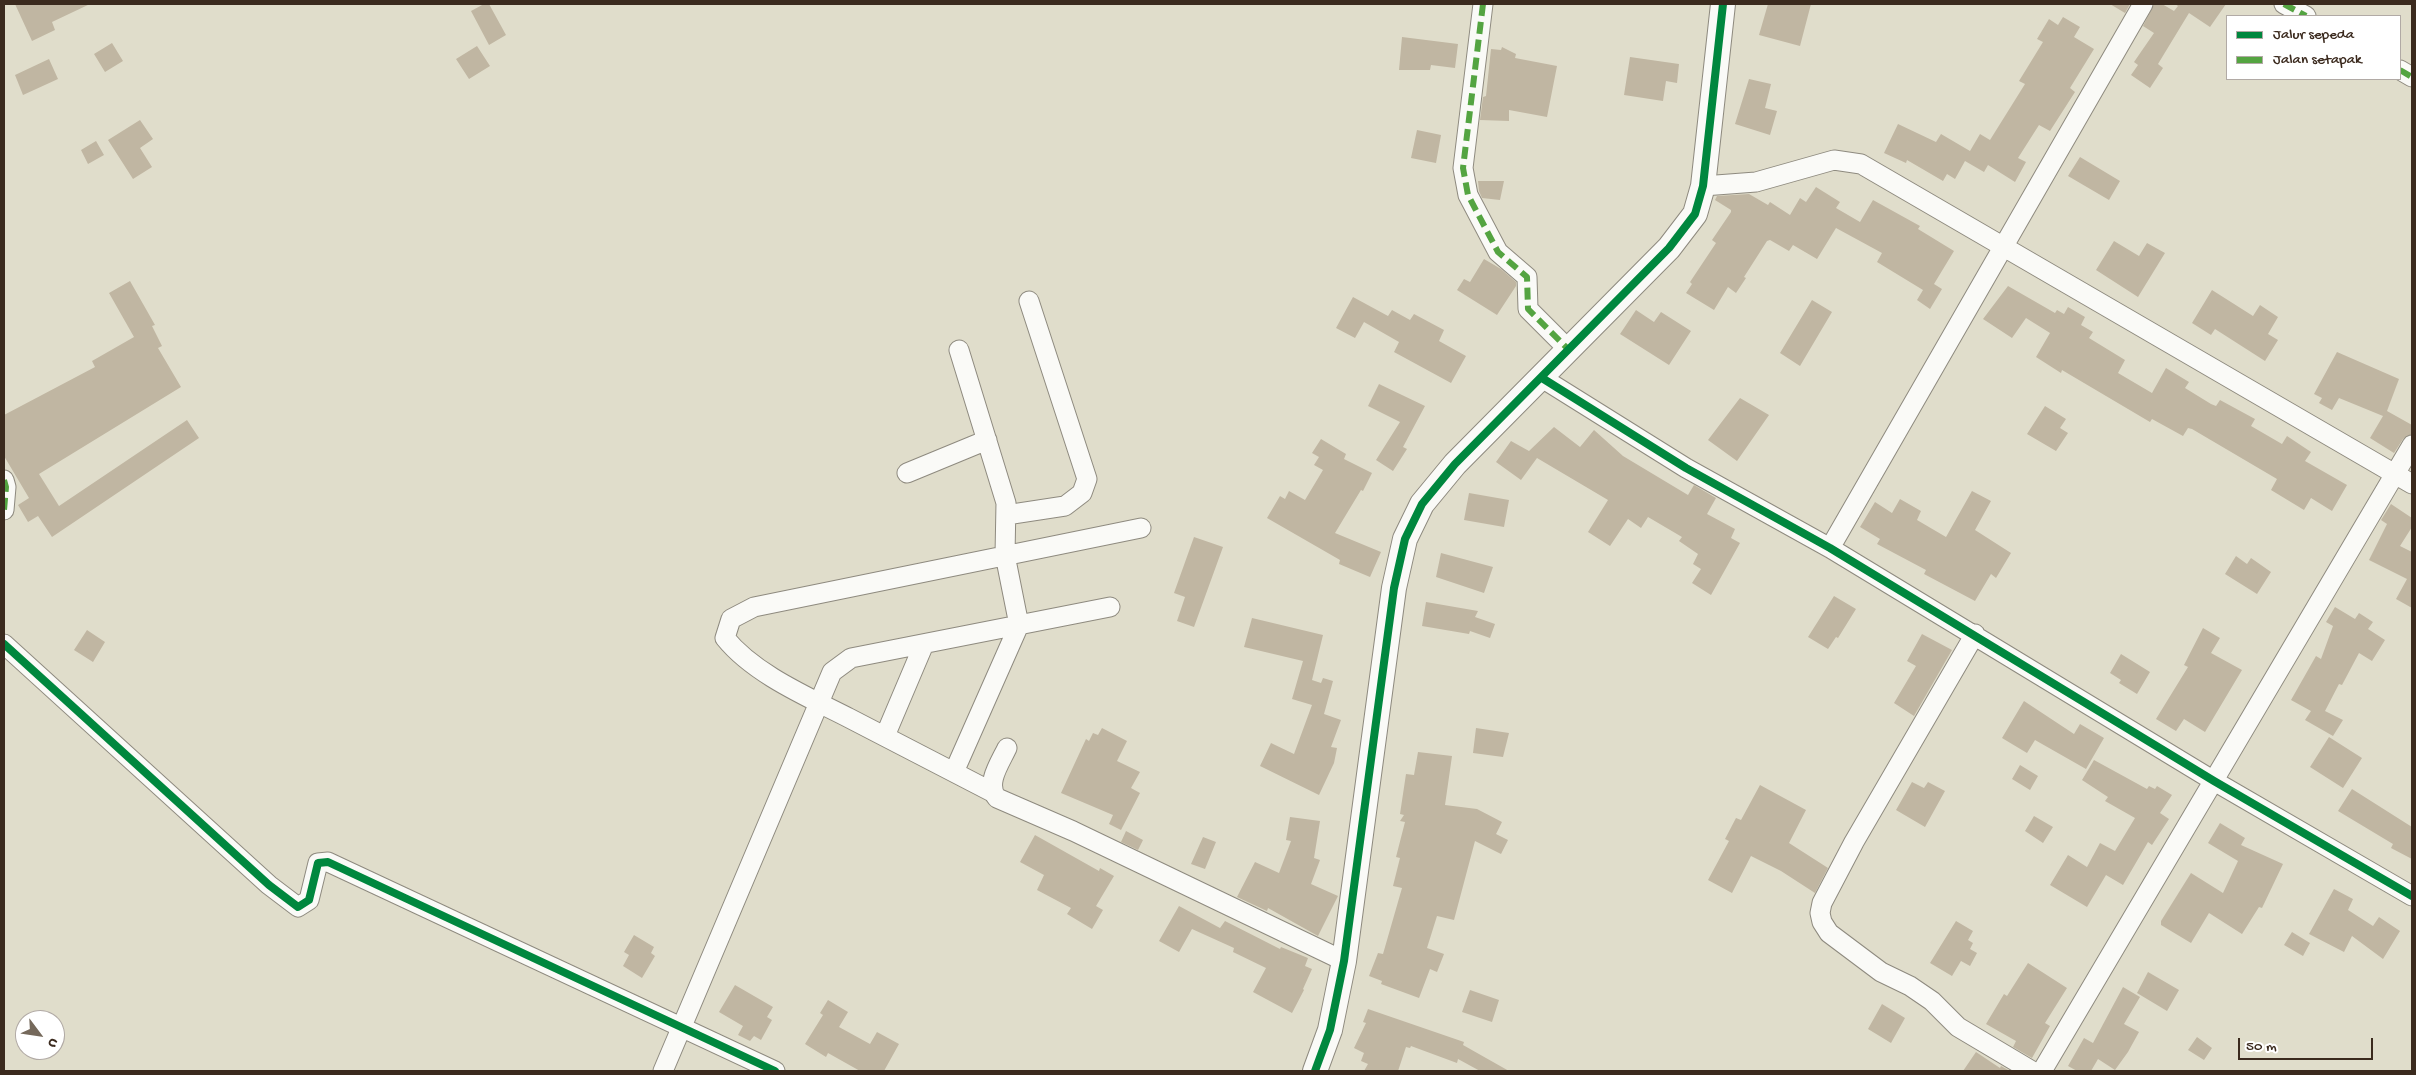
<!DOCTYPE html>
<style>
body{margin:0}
#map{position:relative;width:2416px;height:1075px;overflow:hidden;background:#e0ddcb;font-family:"Gochi Hand",sans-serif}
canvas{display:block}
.frame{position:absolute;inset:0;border:5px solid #3b2a1e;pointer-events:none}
.legend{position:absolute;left:2226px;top:15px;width:175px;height:65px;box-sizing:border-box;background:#fff;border:1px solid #b1aaa5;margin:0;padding:6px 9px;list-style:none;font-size:15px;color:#3b2a1e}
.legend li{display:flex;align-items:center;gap:10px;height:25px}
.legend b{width:25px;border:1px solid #b1aaa5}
.north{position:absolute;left:15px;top:1010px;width:50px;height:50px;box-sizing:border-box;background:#fff;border:1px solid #b1aaa5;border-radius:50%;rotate:121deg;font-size:14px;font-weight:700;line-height:20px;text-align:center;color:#3b2a1e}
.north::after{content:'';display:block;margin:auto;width:18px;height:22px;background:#75695b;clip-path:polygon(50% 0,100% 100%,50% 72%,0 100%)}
.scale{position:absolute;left:2238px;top:1038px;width:135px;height:22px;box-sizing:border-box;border:2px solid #3b2a1e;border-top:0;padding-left:6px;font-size:15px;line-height:18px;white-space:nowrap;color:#3b2a1e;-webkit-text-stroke:4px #fff;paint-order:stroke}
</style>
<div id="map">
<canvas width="2416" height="1075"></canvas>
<div class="frame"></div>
<ul class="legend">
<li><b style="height:6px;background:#00873e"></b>Jalur sepeda</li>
<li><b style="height:6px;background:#54a441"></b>Jalan setapak</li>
</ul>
<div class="north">U</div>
<div class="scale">50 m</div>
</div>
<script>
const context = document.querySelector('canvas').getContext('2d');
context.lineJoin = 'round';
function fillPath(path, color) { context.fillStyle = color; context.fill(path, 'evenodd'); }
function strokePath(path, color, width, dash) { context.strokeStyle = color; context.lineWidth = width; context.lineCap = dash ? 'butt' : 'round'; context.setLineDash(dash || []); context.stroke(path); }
const building = new Path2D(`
 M 15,4 L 90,4 L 52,22 L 55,30 L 32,41 Z
 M 484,4 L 489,4 L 506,35 L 489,45 L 471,11 Z
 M 1768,4 L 1811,4 L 1800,46 L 1759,35 Z
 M 2110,4 L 2130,4 L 2125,13 Z
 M 2154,4 L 2162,4 L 2174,11 L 2178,6 L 2175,4 L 2226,4 L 2210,27 L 2189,13 L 2158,64 L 2163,68 L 2150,88 L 2131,75 L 2138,65 L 2134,62 L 2154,33 L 2143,26 Z
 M 2063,17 L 2080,27 L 2074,37 L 2094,49 L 2070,88 L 2075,92 L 2050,131 L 2039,125 L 2018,158 L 2026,162 L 2015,182 L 1988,165 L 1984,172 L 1965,161 L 1955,179 L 1947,174 L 1943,181 L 1907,160 L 1906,163 L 1884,153 L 1898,124 L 1936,142 L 1941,134 L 1970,151 L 1980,134 L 1990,140 L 2025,84 L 2019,81 L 2043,42 L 2037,39 L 2049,19 L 2058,25 Z
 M 1402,37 L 1458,44 L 1455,68 L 1431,65 L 1430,70 L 1399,70 Z
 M 112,43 L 123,61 L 105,72 L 94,54 Z
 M 477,46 L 490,66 L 469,79 L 456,59 Z
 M 1502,47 L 1516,54 L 1515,58 L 1557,66 L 1547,117 L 1509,110 L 1509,121 L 1480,120 L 1483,97 L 1486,96 L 1491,49 L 1501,50 Z
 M 1630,57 L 1679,64 L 1677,83 L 1666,81 L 1663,101 L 1624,95 Z
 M 49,59 L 58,79 L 23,95 L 15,75 Z
 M 1749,79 L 1771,84 L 1765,108 L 1777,111 L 1770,135 L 1735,124 Z
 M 140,120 L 153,139 L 140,148 L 152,167 L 133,179 L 108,140 Z
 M 1417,130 L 1441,135 L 1436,163 L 1411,158 Z
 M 96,141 L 104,155 L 88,164 L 81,150 Z
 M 2080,157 L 2120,181 L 2109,200 L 2068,176 Z
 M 1478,181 L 1504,181 L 1500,200 L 1482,198 L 1479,191 Z
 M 1816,187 L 1840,202 L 1836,208 L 1860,222 L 1873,200 L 1920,226 L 1918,229 L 1954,251 L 1934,284 L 1942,289 L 1930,309 L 1917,300 L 1923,290 L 1877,262 L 1882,253 L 1836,228 L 1817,259 L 1793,245 L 1789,251 L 1770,240 L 1767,241 L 1744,277 L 1746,278 L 1736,293 L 1728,287 L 1714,310 L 1686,293 L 1692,284 L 1690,282 L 1716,243 L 1712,240 L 1731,212 L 1731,210 L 1715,200 L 1717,196 L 1749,194 L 1768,205 L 1770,202 L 1790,215 L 1800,198 L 1806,202 Z
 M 2114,241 L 2139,256 L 2147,243 L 2165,253 L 2138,297 L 2096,270 Z
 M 1484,259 L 1501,269 L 1516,282 L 1516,286 L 1497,315 L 1457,290 L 1464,279 L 1470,282 Z
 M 130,281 L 155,325 L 152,326 L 162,346 L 158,348 L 181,387 L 39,474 L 59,506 L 187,420 L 199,438 L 52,537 L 38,516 L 28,522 L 18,505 L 29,498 L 4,456 L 4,415 L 95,367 L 92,361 L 134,337 L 109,293 Z
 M 2008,286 L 2055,313 L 2057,310 L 2064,314 L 2068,307 L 2085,317 L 2081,325 L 2093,332 L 2089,338 L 2125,360 L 2118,373 L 2152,393 L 2166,368 L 2189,382 L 2185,388 L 2211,404 L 2216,406 L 2220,400 L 2255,419 L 2251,426 L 2282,444 L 2287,436 L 2311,452 L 2305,461 L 2347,485 L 2332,511 L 2311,498 L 2304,510 L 2271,490 L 2277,479 L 2192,429 L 2188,428 L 2183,436 L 2152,419 L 2150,422 L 2062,370 L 2061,373 L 2036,357 L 2050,333 L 2026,318 L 2012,338 L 1983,319 Z
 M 2212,290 L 2253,316 L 2260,305 L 2278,317 L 2268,334 L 2278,340 L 2265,361 L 2215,329 L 2211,335 L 2192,323 Z
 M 1353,297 L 1388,316 L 1392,310 L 1410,320 L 1414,314 L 1444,330 L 1439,341 L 1466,356 L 1451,383 L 1394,352 L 1399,342 L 1364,322 L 1355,338 L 1336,328 Z
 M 1812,300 L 1832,312 L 1800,366 L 1780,353 Z
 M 1636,310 L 1654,322 L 1661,312 L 1691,331 L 1669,365 L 1620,334 Z
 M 2337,352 L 2399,379 L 2387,411 L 2412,425 L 2412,434 L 2403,439 L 2394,453 L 2370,438 L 2383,416 L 2339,398 L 2332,410 L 2319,403 L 2322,398 L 2314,394 Z
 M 1379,384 L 1425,406 L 1403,447 L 1407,449 L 1393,471 L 1376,460 L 1400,422 L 1368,406 Z
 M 1740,398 L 1769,415 L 1737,461 L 1708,440 Z
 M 2045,406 L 2066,419 L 2060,428 L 2068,433 L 2056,451 L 2027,434 Z
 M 1554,427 L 1580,447 L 1594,430 L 1623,456 L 1688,495 L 1694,485 L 1716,498 L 1707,514 L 1735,529 L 1731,538 L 1740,543 L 1711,595 L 1692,583 L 1701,569 L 1693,564 L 1698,554 L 1679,541 L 1682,537 L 1648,517 L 1641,528 L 1628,519 L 1610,546 L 1588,532 L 1608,500 L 1537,458 L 1521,480 L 1496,462 L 1511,441 L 1529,451 Z
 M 1321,439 L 1346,454 L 1344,459 L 1372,473 L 1363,491 L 1361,490 L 1335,533 L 1381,552 L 1370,577 L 1339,564 L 1340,560 L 1267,518 L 1280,496 L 1285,499 L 1289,491 L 1305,500 L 1323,470 L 1314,465 L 1319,457 L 1312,453 Z
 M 1972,491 L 1991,501 L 1975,530 L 2011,553 L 1996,578 L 1991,574 L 1975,601 L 1924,574 L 1926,570 L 1877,544 L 1880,539 L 1860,527 L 1875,502 L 1892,513 L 1900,499 L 1921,511 L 1917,520 L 1946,537 Z
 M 1469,493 L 1509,500 L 1504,527 L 1464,520 Z
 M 2391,504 L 2412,518 L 2412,527 L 2400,546 L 2412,552 L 2412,608 L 2396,599 L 2407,579 L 2369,560 L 2387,524 L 2381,520 Z
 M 1194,537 L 1223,547 L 1194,627 L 1177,621 L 1185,597 L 1174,593 Z
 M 1441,553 L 1493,567 L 1484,593 L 1436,577 Z
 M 2236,556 L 2247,564 L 2251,558 L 2271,572 L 2257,594 L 2225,574 Z
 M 1834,596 L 1856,609 L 1838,638 L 1836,637 L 1828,649 L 1808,637 Z
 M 1426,602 L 1478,611 L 1475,617 L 1495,624 L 1490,638 L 1470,631 L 1469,634 L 1422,626 Z
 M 2335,607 L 2355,619 L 2359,613 L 2373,622 L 2368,629 L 2385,640 L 2372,661 L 2359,653 L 2342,685 L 2339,684 L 2325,711 L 2343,720 L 2333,736 L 2305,720 L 2311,711 L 2291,700 L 2316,656 L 2321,659 L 2333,626 L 2326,622 Z
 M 1252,618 L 1323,635 L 1312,680 L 1321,683 L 1323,678 L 1333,681 L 1324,714 L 1341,720 L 1331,747 L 1337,748 L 1334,763 L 1319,795 L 1260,766 L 1271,743 L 1294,754 L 1312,705 L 1292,699 L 1303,661 L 1244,647 Z
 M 2203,628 L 2220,638 L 2211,653 L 2242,670 L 2205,732 L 2184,719 L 2176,731 L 2156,719 L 2188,667 L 2184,665 Z
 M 87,630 L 105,642 L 93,662 L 74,650 Z
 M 1922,634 L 1952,650 L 1914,716 L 1894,703 L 1916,666 L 1907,661 Z
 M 2121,654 L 2150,672 L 2137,694 L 2119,683 L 2121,680 L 2110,673 Z
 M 2024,701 L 2074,734 L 2080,724 L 2104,738 L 2086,769 L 2035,740 L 2027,753 L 2002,738 Z
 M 1102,728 L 1127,741 L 1117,761 L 1140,772 L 1131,788 L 1140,793 L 1121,830 L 1109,824 L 1113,815 L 1061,793 L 1086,739 L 1089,741 L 1093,733 L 1098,735 Z
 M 1476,728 L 1509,733 L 1503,757 L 1473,753 Z
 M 2329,737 L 2362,758 L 2343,788 L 2310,767 Z
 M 1418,752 L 1452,756 L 1445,805 L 1477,809 L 1502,822 L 1496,834 L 1508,840 L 1501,854 L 1475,841 L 1454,920 L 1437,916 L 1427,948 L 1444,954 L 1437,972 L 1430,969 L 1419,998 L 1381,984 L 1382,981 L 1369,976 L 1378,953 L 1383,954 L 1402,888 L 1393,886 L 1400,858 L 1396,857 L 1405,822 L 1400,821 L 1404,815 L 1400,814 L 1406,774 L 1414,775 Z
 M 2094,760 L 2147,789 L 2149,786 L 2155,789 L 2157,786 L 2172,795 L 2160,813 L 2169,819 L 2152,845 L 2148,842 L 2123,885 L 2106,875 L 2087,907 L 2050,885 L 2068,855 L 2087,867 L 2100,843 L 2115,851 L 2135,818 L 2105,801 L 2108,797 L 2082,780 Z
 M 2020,765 L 2038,776 L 2030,790 L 2012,779 Z
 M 1912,782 L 1924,788 L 1928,782 L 1945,791 L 1925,827 L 1896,810 Z
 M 1760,785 L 1806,810 L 1789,843 L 1828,868 L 1815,893 L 1781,871 L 1751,856 L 1732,893 L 1708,880 L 1729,841 L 1725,839 L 1736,818 L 1741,820 Z
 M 2352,789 L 2412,827 L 2412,859 L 2391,848 L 2393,844 L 2338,811 Z
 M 2034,816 L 2053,827 L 2043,843 L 2025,831 Z
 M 1290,817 L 1320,821 L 1314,858 L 1320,860 L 1311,884 L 1338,896 L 1318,936 L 1268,908 L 1267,911 L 1237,897 L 1255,862 L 1279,873 L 1291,841 L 1286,840 Z
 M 2220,823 L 2245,838 L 2241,845 L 2283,864 L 2262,908 L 2259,907 L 2242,934 L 2209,913 L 2191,943 L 2161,925 L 2161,921 L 2191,873 L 2223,893 L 2238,861 L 2208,843 Z
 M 1126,831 L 1143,840 L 1138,850 L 1121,842 Z
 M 1035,835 L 1099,871 L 1100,868 L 1114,876 L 1096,906 L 1103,910 L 1092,929 L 1067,914 L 1071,908 L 1037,890 L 1044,875 L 1020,862 Z
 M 1203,837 L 1216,842 L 1205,869 L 1191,864 Z
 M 2334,889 L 2353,899 L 2348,910 L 2373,926 L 2379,917 L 2400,931 L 2383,959 L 2352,936 L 2344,952 L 2309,934 Z
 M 1179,906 L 1220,928 L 1225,921 L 1280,949 L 1281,947 L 1308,958 L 1305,966 L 1312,969 L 1303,989 L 1304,990 L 1292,1013 L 1253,992 L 1266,968 L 1233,952 L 1234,948 L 1192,929 L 1179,952 L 1159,941 Z
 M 1956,921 L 1973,931 L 1968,940 L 1973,943 L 1970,949 L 1977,953 L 1970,966 L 1961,961 L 1952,976 L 1930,963 Z
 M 2292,932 L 2310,943 L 2303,956 L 2284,945 Z
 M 634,935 L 654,947 L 651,953 L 655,956 L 642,978 L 623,966 L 629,955 L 624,952 Z
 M 2028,963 L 2067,988 L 2045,1023 L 2050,1026 L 2032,1058 L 2013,1047 L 2016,1041 L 1986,1024 L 2004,994 L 2007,996 Z
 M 2148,972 L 2179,990 L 2167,1011 L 2137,993 Z
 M 735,985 L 773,1007 L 767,1017 L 772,1020 L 761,1040 L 754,1036 L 750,1041 L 738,1035 L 743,1026 L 719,1012 Z
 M 2123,987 L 2140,997 L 2124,1024 L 2139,1032 L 2128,1052 L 2115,1070 L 2098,1059 L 2091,1071 L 2077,1071 L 2068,1066 L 2084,1038 L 2093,1043 Z
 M 1470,990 L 1499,1000 L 1492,1022 L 1462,1012 Z
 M 828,1000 L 848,1012 L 839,1027 L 870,1044 L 877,1032 L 899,1044 L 884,1071 L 860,1071 L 828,1053 L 826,1057 L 805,1044 L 823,1015 L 820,1013 Z
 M 1882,1004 L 1905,1018 L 1891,1043 L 1868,1029 Z
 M 1368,1009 L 1464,1042 L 1463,1045 L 1509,1071 L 1480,1071 L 1458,1059 L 1457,1063 L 1411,1046 L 1410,1048 L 1406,1047 L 1398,1071 L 1364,1071 L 1368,1064 L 1361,1061 L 1364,1053 L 1354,1048 L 1366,1023 L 1363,1022 Z
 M 2197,1037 L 2212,1048 L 2204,1060 L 2188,1050 Z
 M 1976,1052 L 2000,1068 L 2001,1066 L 2010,1071 L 1963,1071 Z`);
const minor = new Path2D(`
 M 1483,4 L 1463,168 L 1468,195 L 1498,252 L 1527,277 L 1528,309 L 1567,348
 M 2284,4 L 2306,16
 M 2400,70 L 2412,77
 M 1703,186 L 1756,182 L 1834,160 L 1861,164 L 2412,484
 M 1542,378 L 1686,468 L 1830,548 L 2214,781 L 2412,896
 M 907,473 L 987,440
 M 4,480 L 6,487 L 4,510
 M 1006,515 L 1065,506 L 1082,493 L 1087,479 L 1029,301
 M 1830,548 L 2143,4
 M 1975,634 L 1854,842 L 1822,903 L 1820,913 L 1822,922 L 1829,933 L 1881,972 L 1910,986 L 1932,1001 L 1958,1027 L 2032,1071
 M 4,644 L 269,885 L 298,907 L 309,900 L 318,863 L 328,862 L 775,1071
 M 885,736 L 924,644
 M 1007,748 C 1000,763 985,784 997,798 L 1073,831 L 1344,961
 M 954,772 L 1019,625 L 1005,555 L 1006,503 L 959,350
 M 992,792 C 944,767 897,743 849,718 C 808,697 754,674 725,638 L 731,619 L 754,607 L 1141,528
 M 663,1071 L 832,672 L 851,658 L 1110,607
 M 2042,1071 L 2412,445`);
const tertiary = new Path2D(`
 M 1315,1071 L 1330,1030 L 1344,961 L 1394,588 L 1405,539 L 1422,504 L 1455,464 L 1669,248 L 1695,214 L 1703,186 L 1723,4`);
const quiet = new Path2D(`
 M 1483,4 L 1463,168 L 1468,195 L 1498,252 L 1527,277 L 1528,309 L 1567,348
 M 2284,4 L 2306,16
 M 2400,70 L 2412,77
 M 4,480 L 6,487 L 4,510`);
const cycleway = new Path2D(`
 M 1542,378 L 1686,468 L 1830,548 L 2214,781 L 2412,896
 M 4,644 L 269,885 L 298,907 L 309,900 L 318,863 L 328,862 L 775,1071
 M 1315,1071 L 1330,1030 L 1344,961 L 1394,588 L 1405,539 L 1422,504 L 1455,464 L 1669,248 L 1695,214 L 1703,186 L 1723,4`);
fillPath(building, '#c0b6a2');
strokePath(minor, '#8e8a7f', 21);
strokePath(tertiary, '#8e8a7f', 26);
strokePath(minor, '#fafaf7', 19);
strokePath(tertiary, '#fafaf7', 24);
strokePath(quiet, '#54a441', 6, [12, 6]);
strokePath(cycleway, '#00873e', 8);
</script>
